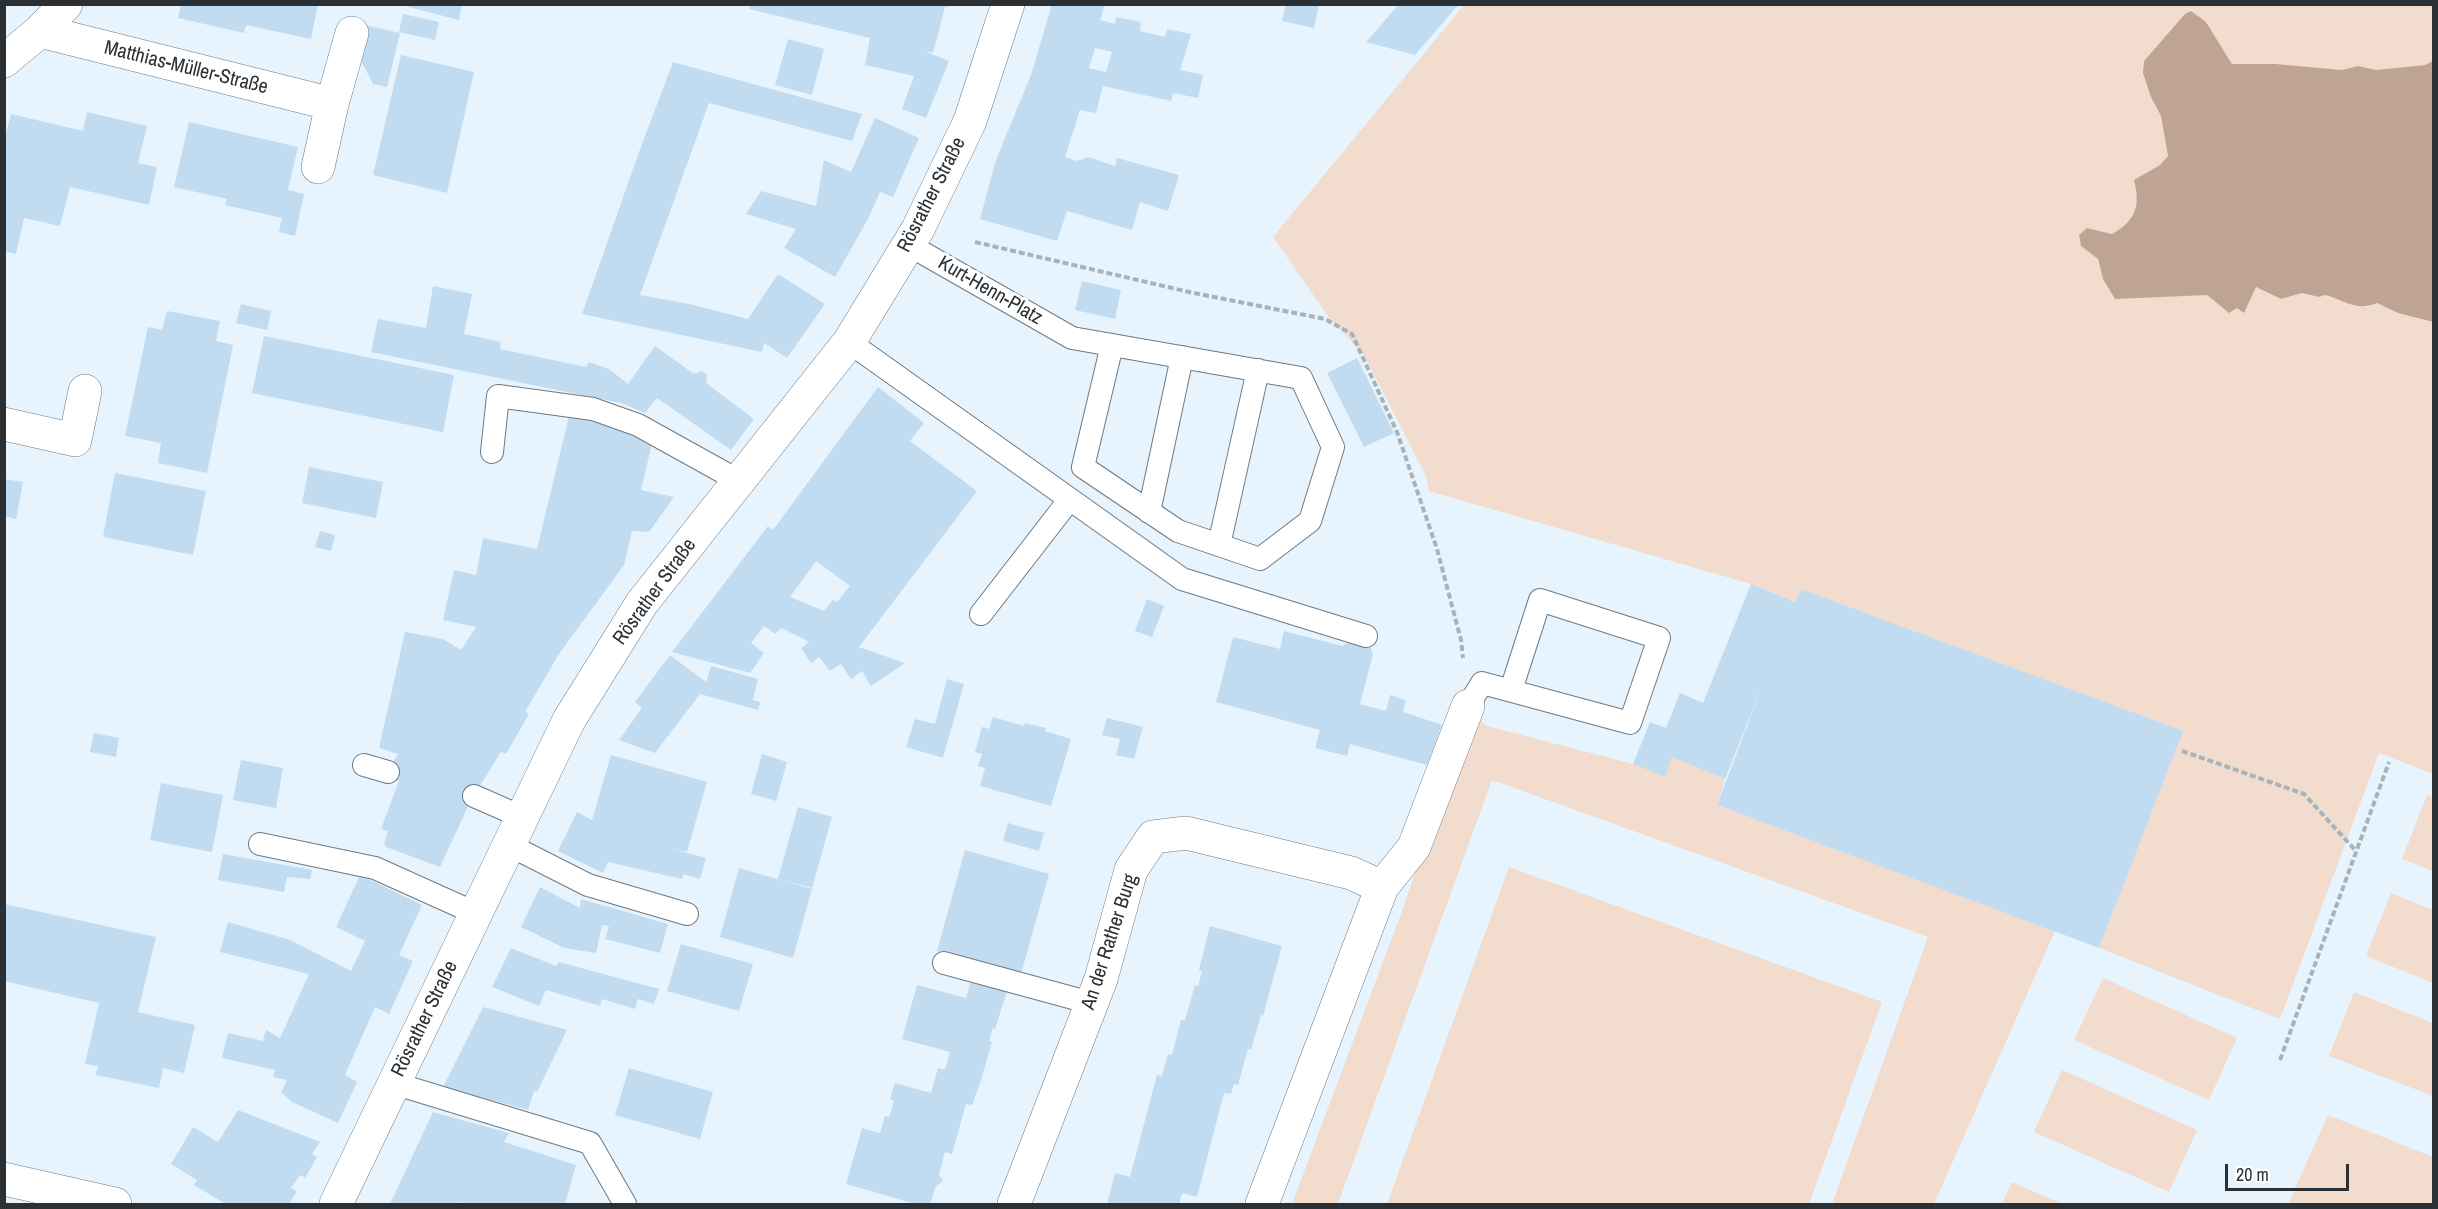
<!DOCTYPE html>
<meta charset="utf-8">
<style>
body{margin:0}
#map{position:relative;width:2438px;height:1209px;overflow:hidden;background:#e8f4fd;font-family:"Archivo Narrow",sans-serif}
canvas{display:block}
.frame{position:absolute;inset:0;border:6px solid #2a3034;pointer-events:none}
.scale{position:absolute;left:2225px;top:1164px;width:124px;height:27px;box-sizing:border-box;border:3px solid #2a3034;border-top:0;padding-left:8px;font-size:18px;line-height:21px;white-space:nowrap;color:#2a3034;-webkit-text-stroke:4px #fff;paint-order:stroke}
</style>
<div id="map">
<canvas width="2438" height="1209"></canvas>
<div class="frame"></div>
<div class="scale">20 m</div>
</div>
<script>
const context = document.querySelector('canvas').getContext('2d');
context.lineJoin = 'round';
function fillPath(path, color) { context.fillStyle = color; context.fill(path, 'evenodd'); }
function strokePath(path, color, width, dash) { context.strokeStyle = color; context.lineWidth = width; context.lineCap = dash ? 'butt' : 'round'; context.setLineDash(dash || []); context.stroke(path); }
function write(font, color, halo, rows, align = 'center') {
  context.font = font + ' "Archivo Narrow",sans-serif'; context.lineWidth = 6; context.setLineDash([]); context.textBaseline = 'middle'; context.strokeStyle = halo; context.fillStyle = color; for (const [text, x, y, turn = 0] of rows) {
    context.save(); context.translate(x, y); context.rotate((+turn || 0) * Math.PI / 180); context.textAlign = isNaN(turn) ? turn : align; if (halo) context.strokeText(text, 0, 0); context.fillText(text, 0, 0); context.restore();
  }
}
const green = new Path2D(`
 M 1464,5 L 2433,5 L 2433,61 L 2425,65 L 2376,70 L 2358,66 L 2342,70 L 2276,64 L 2232,64 L 2206,22 L 2185,14 L 2171,32 L 2151,97 L 2161,116 L 2168,156 L 2160,165 L 2135,180 C 2141,206 2135,220 2112,234 L 2087,228 L 2081,246 L 2098,259 L 2103,279 L 2191,295 L 2207,295 L 2220,306 L 2237,307 L 2244,313 L 2256,287 L 2281,299 L 2302,293 L 2319,297 L 2324,295 L 2368,307 L 2377,303 L 2398,313 L 2433,322 L 2433,774 L 2379,753 L 2280,1019 L 2099,948 L 2182,731 L 1801,589 L 1795,602 L 1751,584 L 1429,491 L 1426,476 L 1364,355 L 1330,319 L 1273,237 Z
 M 1470,712 L 1487,726 L 1633,764 L 1664,776 L 1672,757 L 1725,779 L 1717,805 L 2055,931 L 1934,1204 L 1832,1204 L 1928,937 L 1492,780 L 1338,1204 L 1292,1204 L 1402,911 Z
 M 2427,795 L 2433,798 L 2433,871 L 2402,859 Z
 M 1509,867 L 1882,1002 L 1809,1204 L 1387,1204 Z
 M 2391,893 L 2433,910 L 2433,983 L 2366,956 Z
 M 2103,978 L 2237,1038 L 2209,1100 L 2074,1040 Z
 M 2354,992 L 2433,1023 L 2433,1096 L 2329,1056 Z
 M 2062,1070 L 2197,1130 L 2169,1192 L 2034,1132 Z
 M 2328,1115 L 2433,1157 L 2433,1204 L 2288,1204 Z
 M 2012,1182 L 2063,1204 L 2002,1204 Z`);
const water = new Path2D(`
 M 2191,11 L 2206,22 L 2232,64 L 2276,64 L 2342,70 L 2358,66 L 2376,70 L 2425,65 L 2433,61 L 2433,322 L 2398,313 L 2377,303 C 2357,312 2344,300 2325,295 L 2319,297 L 2302,293 L 2281,299 L 2256,287 L 2244,313 L 2237,308 L 2229,313 L 2207,295 L 2115,299 L 2103,279 L 2098,259 L 2081,246 L 2079,235 L 2087,228 L 2112,234 C 2135,221 2141,206 2134,180 L 2160,165 L 2168,156 L 2161,116 L 2151,97 L 2143,73 L 2144,61 L 2185,14 Z`);
const building = new Path2D(`
 M 181,4 L 318,4 L 311,39 L 246,25 L 244,33 L 178,18 Z
 M 397,4 L 462,4 L 459,20 Z
 M 750,4 L 948,4 L 948,7 L 945,7 L 933,53 L 924,51 L 949,61 L 926,118 L 902,109 L 914,76 L 865,65 L 870,38 L 749,9 Z
 M 1052,4 L 1105,4 L 1100,20 L 1115,24 L 1116,17 L 1141,22 L 1140,31 L 1165,37 L 1167,29 L 1191,34 L 1180,70 L 1203,75 L 1198,98 L 1173,93 L 1171,101 L 1103,86 L 1096,113 L 1080,110 L 1065,157 L 1077,161 L 1088,157 L 1115,166 L 1117,158 L 1179,175 L 1168,211 L 1140,202 L 1132,230 L 1067,211 L 1057,241 L 980,219 L 996,160 L 1031,75 ZM 1095,48 L 1112,52 L 1106,72 L 1089,68 Z
 M 1286,4 L 1319,4 L 1314,28 L 1282,21 Z
 M 1399,4 L 1459,4 L 1415,55 L 1366,42 Z
 M 403,14 L 439,22 L 435,40 L 399,32 Z
 M 365,25 L 400,33 L 387,87 L 373,84 L 358,55 Z
 M 788,39 L 824,49 L 812,95 L 775,85 Z
 M 401,55 L 474,72 L 447,193 L 373,175 Z
 M 673,62 L 862,114 L 852,141 L 709,103 L 640,295 L 689,304 L 748,319 L 778,274 L 825,304 L 787,358 L 764,343 L 762,352 L 582,314 L 639,152 Z
 M 87,112 L 147,126 L 138,163 L 157,167 L 149,205 L 70,187 L 60,226 L 24,218 L 16,254 L 4,251 L 4,141 L 11,114 L 83,131 Z
 M 875,118 L 919,138 L 893,197 L 880,192 L 868,219 L 835,277 L 784,248 L 796,229 L 746,214 L 761,191 L 816,206 L 824,160 L 851,172 Z
 M 189,122 L 298,147 L 288,190 L 304,194 L 295,236 L 279,232 L 282,218 L 225,205 L 227,199 L 174,187 Z
 M 1082,281 L 1121,290 L 1115,319 L 1075,310 Z
 M 433,286 L 472,294 L 464,334 L 501,342 L 500,349 L 586,367 L 589,362 L 609,369 L 628,384 L 655,346 L 694,374 L 701,371 L 704,372 L 707,376 L 706,383 L 754,419 L 731,450 L 657,398 L 645,413 L 621,403 L 371,352 L 378,319 L 426,328 Z
 M 241,304 L 271,311 L 267,330 L 236,323 Z
 M 167,311 L 220,321 L 216,341 L 233,345 L 207,473 L 158,463 L 161,443 L 125,436 L 148,327 L 162,330 Z
 M 264,336 L 454,375 L 443,432 L 252,393 Z
 M 1357,358 L 1394,433 L 1364,447 L 1327,373 Z
 M 878,387 L 924,423 L 910,441 L 977,491 L 859,647 L 905,663 L 871,686 L 862,671 L 851,679 L 841,664 L 830,671 L 819,657 L 811,663 L 801,648 L 809,642 L 781,628 L 775,634 L 764,626 L 751,643 L 764,653 L 750,673 L 672,652 L 768,526 L 773,530 ZM 816,561 L 850,586 L 837,602 L 833,600 L 824,611 L 790,597 Z
 M 570,412 L 602,420 L 601,424 L 653,439 L 641,490 L 674,497 L 649,532 L 632,531 L 624,565 L 559,654 L 525,712 L 529,714 L 506,754 L 501,752 L 471,800 L 440,867 L 386,847 L 384,844 L 388,831 L 381,829 L 399,781 L 384,777 L 398,754 L 379,748 L 405,632 L 443,639 L 461,650 L 476,627 L 443,620 L 454,570 L 476,575 L 483,538 L 537,549 Z
 M 309,467 L 383,482 L 376,518 L 302,503 Z
 M 115,473 L 206,491 L 193,555 L 103,537 Z
 M 4,479 L 23,482 L 16,519 L 4,516 Z
 M 320,531 L 335,535 L 331,551 L 315,547 Z
 M 1751,584 L 1795,602 L 1801,589 L 2183,731 L 2099,948 L 1717,805 L 1763,684 L 1725,779 L 1672,757 L 1665,777 L 1633,764 L 1650,722 L 1666,728 L 1680,693 L 1703,703 Z
 M 1147,599 L 1164,606 L 1152,637 L 1135,631 Z
 M 1284,631 L 1342,646 L 1349,642 L 1370,647 L 1373,654 L 1360,704 L 1386,711 L 1390,695 L 1406,700 L 1403,712 L 1442,725 L 1427,765 L 1350,744 L 1347,756 L 1315,748 L 1320,730 L 1216,702 L 1233,637 L 1280,649 Z
 M 670,655 L 706,682 L 711,666 L 758,679 L 753,700 L 760,702 L 758,710 L 700,694 L 655,753 L 619,740 L 642,708 L 635,702 Z
 M 947,679 L 964,684 L 943,758 L 906,747 L 915,719 L 935,724 Z
 M 993,717 L 1024,726 L 1025,723 L 1046,728 L 1045,731 L 1071,739 L 1051,806 L 980,786 L 985,768 L 978,766 L 982,754 L 975,752 L 982,727 L 989,729 Z
 M 1107,718 L 1143,727 L 1134,759 L 1116,755 L 1120,739 L 1102,735 Z
 M 94,733 L 119,738 L 116,757 L 90,752 Z
 M 762,754 L 787,762 L 776,801 L 751,794 Z
 M 611,755 L 707,782 L 687,852 L 669,848 L 706,858 L 700,879 L 684,874 L 682,879 L 608,862 L 603,873 L 558,851 L 577,812 L 592,820 Z
 M 241,760 L 283,768 L 276,808 L 233,800 Z
 M 161,783 L 223,795 L 212,852 L 150,840 Z
 M 798,807 L 832,817 L 812,888 L 778,879 Z
 M 1008,823 L 1044,833 L 1039,851 L 1003,841 Z
 M 965,850 L 1049,874 L 1021,974 L 937,951 Z
 M 223,854 L 312,870 L 310,879 L 287,877 L 284,892 L 218,880 Z
 M 739,868 L 812,889 L 793,958 L 720,937 Z
 M 360,875 L 422,905 L 399,955 L 413,961 L 389,1014 L 375,1007 L 345,1075 L 357,1082 L 338,1123 L 292,1102 L 281,1092 L 287,1080 L 273,1077 L 275,1070 L 222,1058 L 228,1033 L 263,1041 L 266,1030 L 280,1038 L 309,974 L 220,952 L 228,922 L 290,940 L 351,971 L 365,941 L 336,927 Z
 M 540,887 L 580,908 L 581,899 L 668,924 L 660,953 L 605,939 L 609,926 L 602,925 L 596,953 L 564,948 L 521,927 Z
 M 4,904 L 156,937 L 138,1012 L 195,1025 L 184,1073 L 163,1068 L 159,1088 L 96,1075 L 98,1066 L 85,1064 L 99,1003 L 4,981 Z
 M 1210,926 L 1282,946 L 1263,1016 L 1261,1015 L 1251,1050 L 1248,1049 L 1238,1085 L 1234,1084 L 1231,1094 L 1224,1093 L 1197,1197 L 1182,1193 L 1179,1204 L 1107,1204 L 1115,1173 L 1130,1177 L 1157,1075 L 1162,1076 L 1168,1054 L 1172,1055 L 1181,1020 L 1185,1020 L 1195,985 L 1198,986 L 1202,971 L 1199,970 Z
 M 681,944 L 753,964 L 739,1011 L 667,991 Z
 M 511,948 L 556,966 L 559,962 L 659,989 L 654,1004 L 638,999 L 635,1009 L 602,999 L 600,1006 L 546,990 L 539,1006 L 492,987 Z
 M 971,980 L 1007,991 L 995,1029 L 993,1028 L 989,1041 L 992,1042 L 981,1080 L 972,1105 L 966,1104 L 952,1154 L 945,1152 L 939,1174 L 943,1181 L 936,1186 L 930,1204 L 916,1204 L 846,1184 L 862,1128 L 880,1133 L 885,1116 L 889,1117 L 894,1101 L 890,1099 L 895,1083 L 931,1093 L 938,1068 L 945,1070 L 950,1052 L 902,1039 L 917,985 L 966,998 Z
 M 483,1007 L 567,1030 L 537,1092 L 534,1091 L 528,1110 L 443,1087 Z
 M 629,1068 L 713,1092 L 700,1139 L 615,1115 Z
 M 238,1110 L 320,1142 L 312,1154 L 317,1157 L 305,1178 L 300,1175 L 291,1188 L 297,1191 L 289,1204 L 226,1204 L 194,1185 L 197,1180 L 171,1164 L 193,1127 L 218,1142 Z
 M 433,1112 L 509,1133 L 504,1142 L 576,1165 L 565,1204 L 464,1204 L 458,1202 L 457,1204 L 390,1204 Z`);
const path = new Path2D(`
 M 975,242 L 1189,292 L 1325,319 L 1352,334 L 1397,432 L 1437,549 L 1461,640 L 1463,658
 M 2182,751 L 2304,794 L 2356,851
 M 2280,1060 L 2389,762`);
const lane = new Path2D(`
 M 909,245 L 1072,338 L 1301,378 L 1333,447 L 1310,521 L 1260,559 L 1178,531 L 1083,467 L 1112,345
 M 849,342 L 1182,579 L 1366,636
 M 492,452 L 498,396 L 593,409 L 638,425 L 739,481
 M 1149,512 L 1182,357
 M 1219,545 L 1258,370
 M 981,614 L 1070,499
 M 1468,706 L 1482,683 L 1630,723 L 1659,638 L 1540,600 L 1511,690
 M 364,765 L 388,772
 M 474,796 L 522,817
 M 260,844 L 375,868 L 475,913
 M 509,845 L 588,885 L 687,914
 M 944,963 L 1091,1003
 M 393,1083 L 590,1143 L 625,1204`);
const street = new Path2D(`
 M 40,31 L 332,104
 M 4,61 L 40,31 L 66,4
 M 318,167 L 332,104 L 352,33
 M 4,424 L 75,440 L 85,391
 M 4,1179 L 115,1204
 M 1014,1204 L 1101,979 L 1131,870 L 1153,837 L 1186,833 L 1351,873 L 1382,887
 M 1262,1204 L 1382,887 L 1414,847 L 1468,706`);
const secondary = new Path2D(`
 M 336,1204 L 569,720 L 642,603 L 849,342 L 918,229 L 970,121 L 1008,4`);
const streetNames = [
 ["Matthias-Müller-Straße",186,68,14],
 ["Rösrather Straße",932,195,-63],
 ["Kurt-Henn-Platz",990,291,30],
 ["Rösrather Straße",655,592,-54],
 ["An der Rather Burg",1110,942,-72],
 ["Rösrather Straße",425,1019,-64]
];
fillPath(green, '#f1dcce');
fillPath(water, '#c0a493');
fillPath(building, '#c1dbf0');
strokePath(lane, '#6c7983', 24);
strokePath(street, '#6c7983', 34);
strokePath(secondary, '#6c7983', 34);
strokePath(path, '#a8b2b9', 4, [6, 3]);
strokePath(lane, '#fff', 22);
strokePath(street, '#fff', 33);
strokePath(secondary, '#fff', 33);
write('20px', '#2a3034', '#fff', streetNames);
</script>
